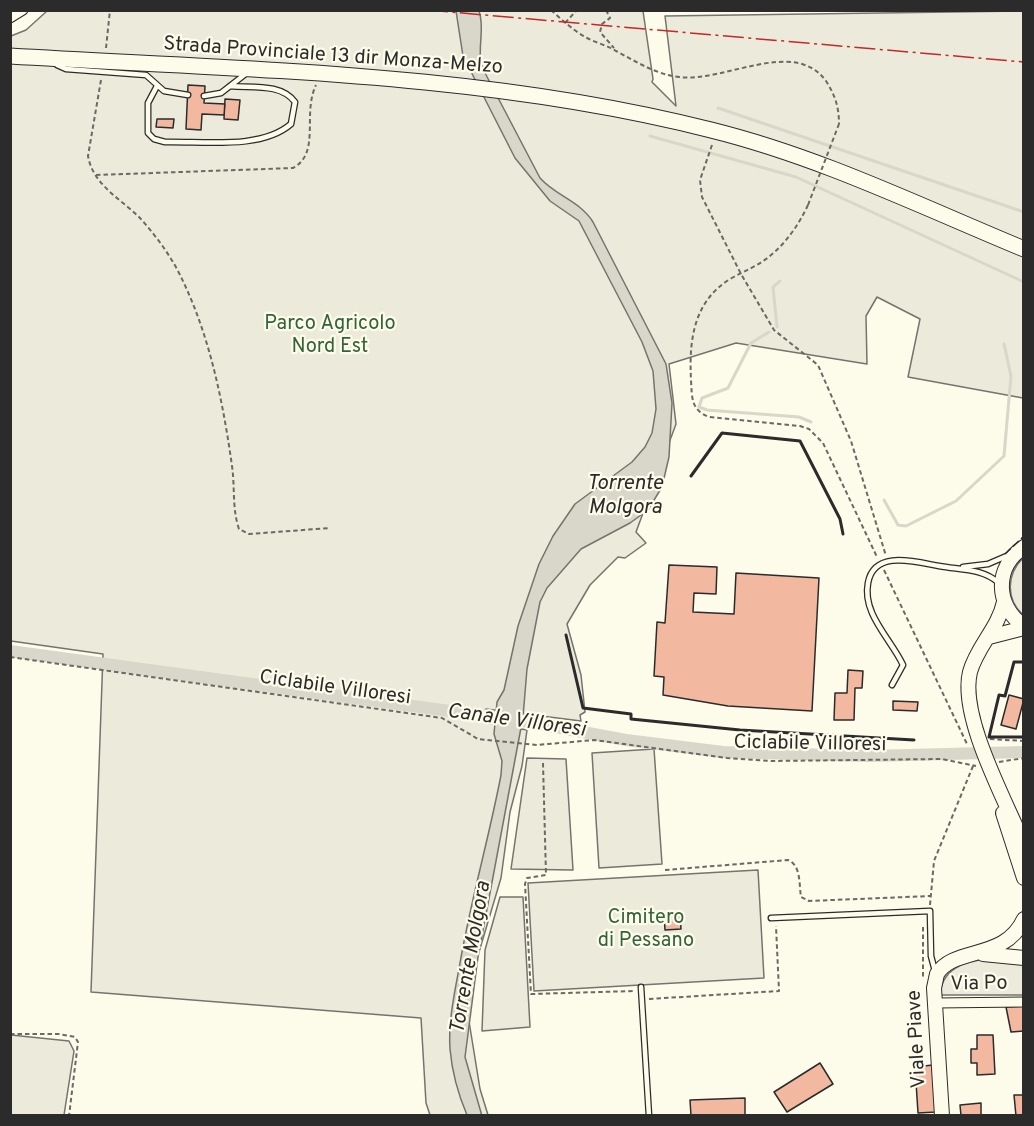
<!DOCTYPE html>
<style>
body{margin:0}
#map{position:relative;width:1034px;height:1126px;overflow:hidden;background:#fdfbea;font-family:Overpass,sans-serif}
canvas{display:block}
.frame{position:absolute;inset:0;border:12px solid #2b2b2b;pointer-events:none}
</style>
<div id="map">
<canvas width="1034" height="1126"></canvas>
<div class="frame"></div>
</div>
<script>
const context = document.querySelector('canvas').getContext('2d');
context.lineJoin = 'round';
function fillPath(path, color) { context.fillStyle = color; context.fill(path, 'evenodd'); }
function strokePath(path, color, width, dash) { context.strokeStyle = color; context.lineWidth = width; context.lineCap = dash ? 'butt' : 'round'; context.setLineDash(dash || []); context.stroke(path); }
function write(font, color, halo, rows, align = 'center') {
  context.font = font + ' Overpass,sans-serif'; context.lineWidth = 4.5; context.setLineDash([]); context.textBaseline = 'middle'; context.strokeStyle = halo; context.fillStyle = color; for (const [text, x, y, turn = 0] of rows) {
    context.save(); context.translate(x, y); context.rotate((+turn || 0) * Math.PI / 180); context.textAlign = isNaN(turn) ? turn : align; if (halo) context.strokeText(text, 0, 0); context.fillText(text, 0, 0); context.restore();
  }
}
const green = new Path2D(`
 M 47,11 L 643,11 L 653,79 L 652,82 L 676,106 L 665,16 L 1023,11 L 1023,398 L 908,377 L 920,319 L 877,297 L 866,316 L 867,364 L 736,343 L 669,364 L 676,424 L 636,532 L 646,543 L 625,558 L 618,557 L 590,585 L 567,624 L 581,675 L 585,712 L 580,715 L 581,721 L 486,709 L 486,723 L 527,730 L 522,766 L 510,812 L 501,878 L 471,979 L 467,1009 L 480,1089 L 488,1115 L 430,1115 L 426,1103 L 421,1018 L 91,992 L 103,654 L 11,641 L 11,36 L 26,30 Z
 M 1023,558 L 1023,615 C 1006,599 1006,575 1023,558 Z
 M 654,749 L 662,864 L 599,868 L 592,753 Z
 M 527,758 L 566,759 L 573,870 L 511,869 Z
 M 758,870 L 764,978 L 534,991 L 528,883 Z
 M 500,897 L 523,897 L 530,1027 L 482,1031 L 485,950 Z
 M 987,959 L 1023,963 L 1023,995 L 940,995 C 942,968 964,962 987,959 Z
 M 11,1035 L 69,1041 L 74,1051 L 64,1115 L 11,1115 Z`);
const water = new Path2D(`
 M 456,11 L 479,11 C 486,30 475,51 484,71 L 540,178 C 556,196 580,201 593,222 L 666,364 L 672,403 L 669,457 L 662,487 L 648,510 L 630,523 L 581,549 L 547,588 L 540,602 L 527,669 L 523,717 L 478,957 L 465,1057 L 482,1116 L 467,1115 C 458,1094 452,1072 450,1049 C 448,1021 455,991 460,963 C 471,899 489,838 501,775 L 502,761 L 494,734 L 497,702 L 504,690 L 518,626 L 539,564 L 553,536 L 575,504 L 632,462 L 645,447 L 652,433 L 656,409 L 653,371 L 642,342 L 579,221 L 550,201 L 515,158 L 463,56 Z`);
const stream = new Path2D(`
 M 718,108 L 1024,212
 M 650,136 L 796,177 L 1024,282
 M 777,327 L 773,287 L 780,281
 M 769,332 L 751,343 L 728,388 L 702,398 L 699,407 L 707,410 L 799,417 L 811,422
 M 884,500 L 898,525 L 906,526 L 956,501 L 1004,456 L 1011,376 L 1004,344`);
const canal = new Path2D(`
 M 10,651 L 523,721 L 626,740 L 723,752 L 869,756 L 1024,752`);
const building = new Path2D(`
 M 188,85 L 205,86 L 204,103 L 225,104 L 224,115 L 202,114 L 201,130 L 186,129 Z
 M 225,99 L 240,100 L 238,120 L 224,119 Z
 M 157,119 L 174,119 L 173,128 L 156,127 Z
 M 669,565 L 717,567 L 716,594 L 694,593 L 693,612 L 734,614 L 736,573 L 819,578 L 812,711 L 728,706 L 663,695 L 664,677 L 654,676 L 657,622 L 665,623 Z
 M 848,670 L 863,671 L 862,688 L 855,688 L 854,720 L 834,720 L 835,693 L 847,693 Z
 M 1009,695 L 1024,699 L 1016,729 L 1001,725 Z
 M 893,701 L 918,702 L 917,711 L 893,710 Z
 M 680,914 L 681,929 L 665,930 L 664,915 Z
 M 1024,1006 L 1024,1031 L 1011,1032 L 1006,1007 Z
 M 977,1035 L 993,1035 L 995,1074 L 977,1075 L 977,1063 L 971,1063 L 971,1049 L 977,1049 Z
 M 820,1063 L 833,1084 L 787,1112 L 774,1092 Z
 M 933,1065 L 936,1112 L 918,1113 L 915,1067 Z
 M 1014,1095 L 1024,1095 L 1024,1116 L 1016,1116 Z
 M 745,1098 L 745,1116 L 691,1116 L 690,1100 Z
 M 981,1103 L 981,1116 L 961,1116 L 960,1105 Z`);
const path = new Path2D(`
 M 551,10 C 562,20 574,31 587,38 C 596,43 607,45 616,51 C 637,62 655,74 679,77 C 724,83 794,37 826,81 C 835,95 839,107 839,124
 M 606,10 L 610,18 L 602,24 L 600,32 L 614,48
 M 565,23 L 577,10
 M 106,48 L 110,10
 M 101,80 L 88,156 C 93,185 121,199 140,218 C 156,236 171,256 181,277 C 210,336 223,402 232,466 C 235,486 232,509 239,529 L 249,534 L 330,528
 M 712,145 L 700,180 L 702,197 L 741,274 L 774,330 L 818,365 L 851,441 L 886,556
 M 96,175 L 293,168 C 321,153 302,114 316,85
 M 808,205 C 799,224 787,242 770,256 C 758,266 744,271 730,279 C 693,302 689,341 691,380 C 692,398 691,410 709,417 L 800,426 L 809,429 L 823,443 L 877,557
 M 884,570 L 967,744
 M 10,657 L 442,718 L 478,739 L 537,745 L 594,740 L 727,758 L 771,761 L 942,759 L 976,766
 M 990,739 L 1024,741
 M 999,762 L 1024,758
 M 543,763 L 546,875 L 527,878 L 525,884 L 531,994 L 634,991
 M 665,870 L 788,860 C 801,865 799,884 801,897 L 809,901 L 930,896
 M 930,905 L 934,861 L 973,766
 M 923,927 L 923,978
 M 649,999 L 779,991 L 776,926
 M 10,1034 L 59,1034 L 75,1037 L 78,1042 L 69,1116`);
const lane = new Path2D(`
 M 57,65 L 66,69 L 146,75 L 164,91 L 188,95
 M 157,86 L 148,103 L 148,133 L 154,139 L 165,142 C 203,141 261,150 291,124 L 295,102 C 281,83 252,88 230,86
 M 204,96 L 221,93 L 248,72
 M 963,567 L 988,564 L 1009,555
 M 892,685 L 903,665 C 891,639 862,614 868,583 C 874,549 916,562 939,566 C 960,570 982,568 999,583
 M 771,918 L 930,911 L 931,956 L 935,971
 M 641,987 L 649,1116`);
const street = new Path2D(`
 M 10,18 L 23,10
 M 936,1003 L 1024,1002`);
const secondary = new Path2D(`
 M 1024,547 C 994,567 995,606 1024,626
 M 1004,602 C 998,629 977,646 970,672 C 959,717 1006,801 1024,845
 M 989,637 L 1024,628
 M 1003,813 L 1024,878
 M 983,954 L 1024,958
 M 942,1116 L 934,988 L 937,974 C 954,946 1005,961 1024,919`);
const primary = new Path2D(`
 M 10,56 C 245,70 483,72 711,130 C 820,157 920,206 1024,249`);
const pathBridge = new Path2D(`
 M 808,205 L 839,124`);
const fence = new Path2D(`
 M 1005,554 L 1024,536`);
const wall = new Path2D(`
 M 691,476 L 722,433 L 800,441 L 840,519 L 843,534
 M 566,635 L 583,708 L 631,714 L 631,719 L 740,730 L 914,740
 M 1024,662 L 1014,662 L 1005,696 L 999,695 L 989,737 L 1024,737`);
const power = new Path2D(`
 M 427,10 L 1024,62`);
const streetNames = [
 ["Strada Provinciale 13 dir Monza-Melzo",333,57,4],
 ["Ciclabile Villoresi",335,689,8],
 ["Ciclabile Villoresi",810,745,1],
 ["Via Po",979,985,-1],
 ["Viale Piave",918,1039,-93]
];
const parkNames = [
 ["Parco Agricolo",330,325],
 ["Nord Est",330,348],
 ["Cimitero",646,919],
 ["di Pessano",646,942]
];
const waterNames = [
 ["Torrente",625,485],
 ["Molgora",625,509],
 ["Canale Villoresi",516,722,8],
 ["Torrente Molgora",472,958,-80]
];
fillPath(green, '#ecebdb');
strokePath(green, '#74746e', 1.5);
fillPath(water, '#d8d7c9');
strokePath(water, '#74746e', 1.5);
strokePath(stream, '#d8d7c9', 3);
strokePath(canal, '#d8d7c9', 12);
fillPath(building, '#f2b8a0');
strokePath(building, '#2b2b2b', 1.5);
strokePath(lane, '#2b2b2b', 7);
strokePath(street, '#2b2b2b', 11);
strokePath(secondary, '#2b2b2b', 16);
strokePath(primary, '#2b2b2b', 17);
strokePath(path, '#6a6964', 2, [4.5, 3]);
strokePath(lane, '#fdfbea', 4.5);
strokePath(street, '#fdfbea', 9);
strokePath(secondary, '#fdfbea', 14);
strokePath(primary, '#fdfbea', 15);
strokePath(pathBridge, '#6a6964', 2, [4.5, 3]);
strokePath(fence, '#2b2b2b', 1.5, [8, 3]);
strokePath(wall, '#2b2b2b', 3);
strokePath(power, '#c62828', 1.5, [21, 4.5, 3, 4.5]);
write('20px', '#2b2b2b', '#fdfbea', streetNames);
write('20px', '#34623c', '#fdfbea', parkNames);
write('italic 21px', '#2b2b2b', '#fdfbea', waterNames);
</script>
